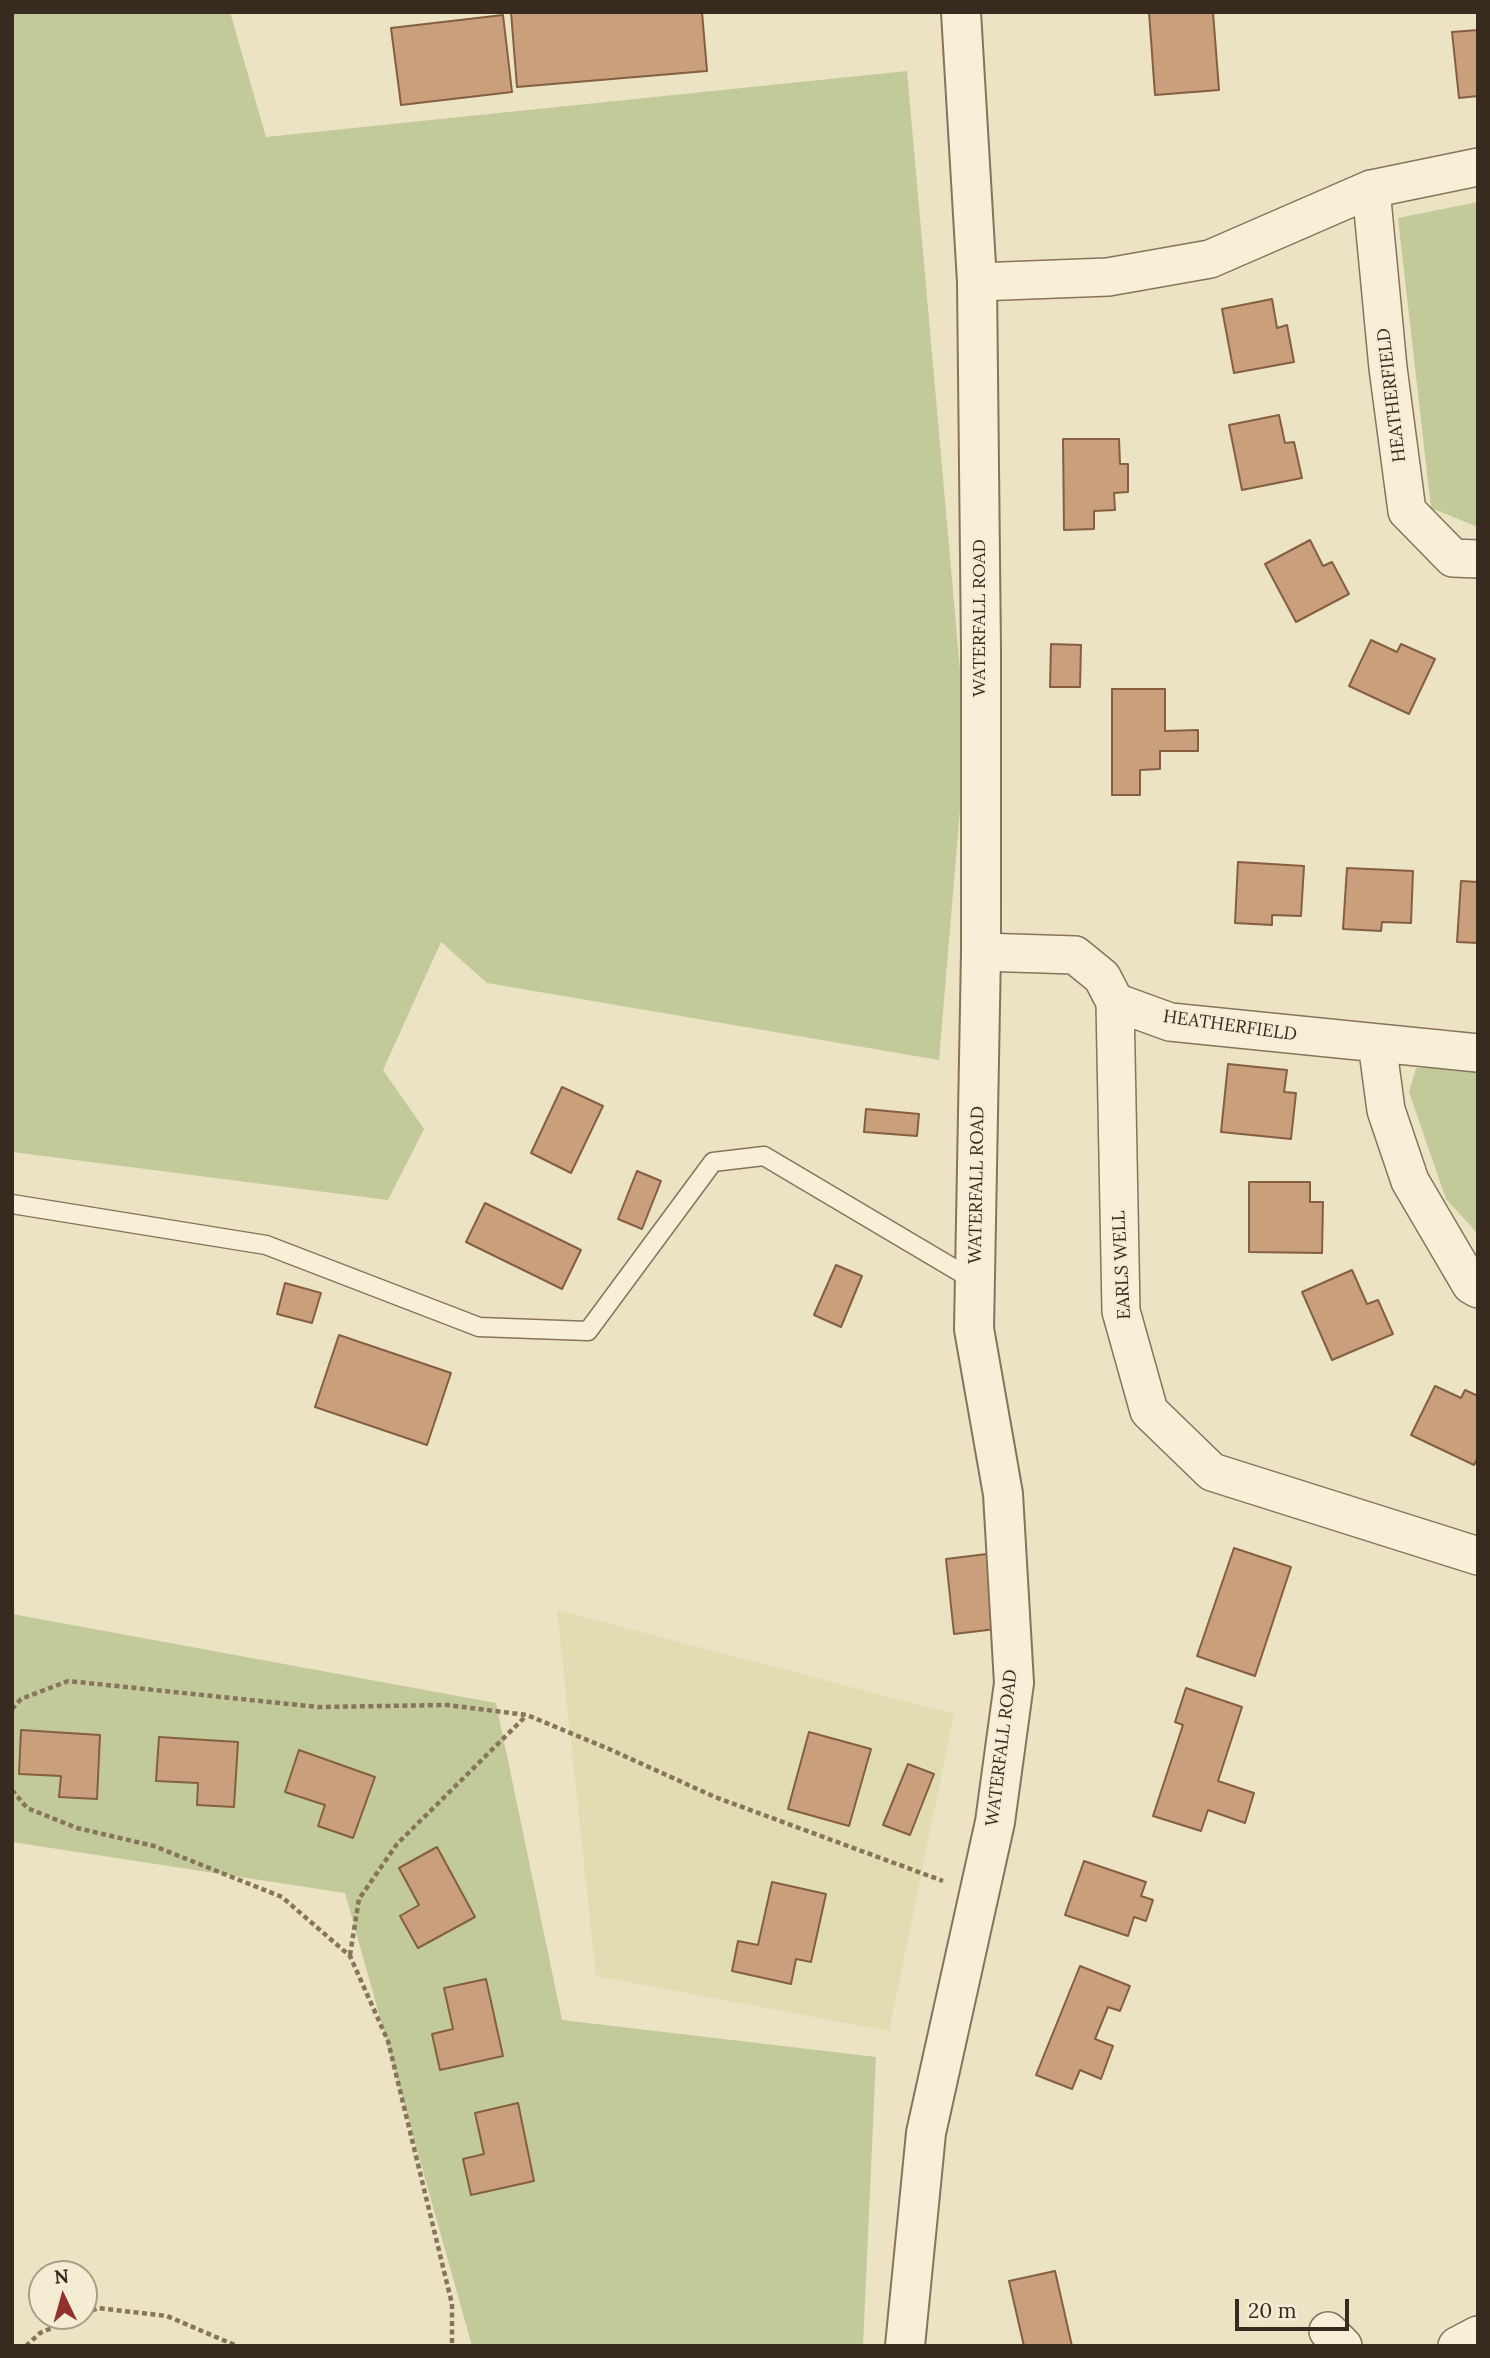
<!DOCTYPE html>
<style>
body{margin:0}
#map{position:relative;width:1490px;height:2358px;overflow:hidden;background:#ece2c4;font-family:Lora,serif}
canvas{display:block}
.frame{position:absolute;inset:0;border:14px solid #372b1f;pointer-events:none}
.north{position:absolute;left:28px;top:2260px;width:70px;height:70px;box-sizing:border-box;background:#f4ecd3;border:2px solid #a89f8b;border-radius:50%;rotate:355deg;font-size:19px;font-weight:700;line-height:28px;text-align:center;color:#372b1f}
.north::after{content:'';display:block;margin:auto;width:24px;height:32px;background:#92322e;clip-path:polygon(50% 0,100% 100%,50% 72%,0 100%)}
.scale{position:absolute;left:1235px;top:2299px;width:114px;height:32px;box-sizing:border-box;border:4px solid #372b1f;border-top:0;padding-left:9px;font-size:21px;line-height:24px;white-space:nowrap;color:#372b1f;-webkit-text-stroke:5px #f4ecd3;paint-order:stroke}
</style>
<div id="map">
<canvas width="1490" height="2358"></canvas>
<div class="frame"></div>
<div class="north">N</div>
<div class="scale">20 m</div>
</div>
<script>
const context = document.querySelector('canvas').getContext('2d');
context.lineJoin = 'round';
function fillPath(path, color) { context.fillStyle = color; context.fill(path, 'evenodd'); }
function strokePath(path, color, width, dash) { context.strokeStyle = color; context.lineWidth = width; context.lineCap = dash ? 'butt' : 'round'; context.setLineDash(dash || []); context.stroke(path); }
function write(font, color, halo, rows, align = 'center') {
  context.font = font + ' Lora,serif'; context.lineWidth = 5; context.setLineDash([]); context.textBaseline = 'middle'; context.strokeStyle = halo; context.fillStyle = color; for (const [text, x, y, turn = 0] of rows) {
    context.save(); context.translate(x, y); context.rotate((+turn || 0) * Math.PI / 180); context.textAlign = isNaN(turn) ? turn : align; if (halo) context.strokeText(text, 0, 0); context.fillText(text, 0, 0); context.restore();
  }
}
const farmland = new Path2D(`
 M 557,1610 L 954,1714 L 889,2031 L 596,1976 Z`);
const green = new Path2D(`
 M 12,12 L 230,12 L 266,137 L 907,71 L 966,738 L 939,1060 L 487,983 L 441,942 L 383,1070 L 424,1129 L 388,1200 L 12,1152 Z
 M 1478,202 L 1478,527 L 1431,508 L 1398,218 Z
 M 1478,1062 L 1478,1234 L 1446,1199 L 1409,1092 L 1416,1068 Z
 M 12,1614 L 496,1703 L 562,2020 L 876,2057 L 863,2346 L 472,2346 L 345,1893 L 12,1842 Z`);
const building = new Path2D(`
 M 511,12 L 702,12 L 707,71 L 517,87 Z
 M 1149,12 L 1213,12 L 1219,90 L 1155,95 Z
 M 503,15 L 512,92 L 401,105 L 391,28 Z
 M 1478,30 L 1478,96 L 1459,98 L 1452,32 Z
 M 1272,299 L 1277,328 L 1287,325 L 1294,362 L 1234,373 L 1222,309 Z
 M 1279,415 L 1285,443 L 1294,442 L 1302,478 L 1242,490 L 1229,425 Z
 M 1063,439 L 1119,439 L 1120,464 L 1128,464 L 1128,492 L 1114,493 L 1115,510 L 1094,511 L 1094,529 L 1064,530 Z
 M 1310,540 L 1323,566 L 1332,562 L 1349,594 L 1296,622 L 1265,564 Z
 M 1371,640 L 1397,652 L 1401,644 L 1435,659 L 1409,714 L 1349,686 Z
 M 1051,644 L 1081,645 L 1080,687 L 1050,687 Z
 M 1112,689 L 1165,689 L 1165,731 L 1198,730 L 1198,751 L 1160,751 L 1160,769 L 1140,770 L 1140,795 L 1112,795 Z
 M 1238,862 L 1304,866 L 1301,916 L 1272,915 L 1272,925 L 1235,923 Z
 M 1347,868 L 1413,871 L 1411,923 L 1382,922 L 1381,931 L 1343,929 Z
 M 1461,881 L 1478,882 L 1478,943 L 1457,942 Z
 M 1228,1064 L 1287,1070 L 1284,1092 L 1296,1093 L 1291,1139 L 1221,1132 Z
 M 562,1087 L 603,1106 L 571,1173 L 531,1153 Z
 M 866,1109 L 919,1114 L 917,1136 L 864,1132 Z
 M 637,1171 L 661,1181 L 642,1229 L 618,1219 Z
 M 1249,1182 L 1310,1182 L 1310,1202 L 1323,1202 L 1322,1253 L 1249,1252 Z
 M 485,1203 L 581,1250 L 562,1289 L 466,1242 Z
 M 836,1265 L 862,1276 L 841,1327 L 814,1315 Z
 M 1352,1270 L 1367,1304 L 1378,1300 L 1393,1334 L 1332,1360 L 1302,1292 Z
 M 285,1283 L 321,1293 L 312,1323 L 277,1314 Z
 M 339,1335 L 451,1373 L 427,1445 L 315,1407 Z
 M 1435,1386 L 1461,1398 L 1465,1390 L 1478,1396 L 1478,1457 L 1474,1465 L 1411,1435 Z
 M 1234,1548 L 1291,1567 L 1255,1676 L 1197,1656 Z
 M 987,1554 L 996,1629 L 954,1634 L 946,1559 Z
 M 1186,1688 L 1242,1707 L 1218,1781 L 1254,1793 L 1245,1823 L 1208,1810 L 1201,1831 L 1153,1816 L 1183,1725 L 1175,1722 Z
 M 21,1730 L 100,1735 L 97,1799 L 59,1797 L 61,1776 L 19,1774 Z
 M 809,1732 L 871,1749 L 849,1826 L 788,1809 Z
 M 159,1737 L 238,1742 L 234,1807 L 197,1805 L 198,1783 L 156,1781 Z
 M 299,1750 L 375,1777 L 353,1838 L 318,1826 L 325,1805 L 285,1792 Z
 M 908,1764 L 934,1774 L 910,1835 L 883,1825 Z
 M 437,1847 L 475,1917 L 418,1948 L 400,1916 L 419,1905 L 399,1868 Z
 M 1084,1861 L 1146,1882 L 1141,1896 L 1153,1900 L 1146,1921 L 1134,1917 L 1128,1936 L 1065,1915 Z
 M 772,1882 L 826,1894 L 811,1962 L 796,1959 L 791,1984 L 732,1971 L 738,1941 L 758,1945 Z
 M 1080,1966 L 1130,1986 L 1120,2011 L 1108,2007 L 1095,2039 L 1113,2046 L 1101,2079 L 1080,2070 L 1072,2089 L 1036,2075 Z
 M 486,1979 L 503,2056 L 440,2070 L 432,2034 L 453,2029 L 444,1988 Z
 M 518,2103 L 534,2181 L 471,2195 L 463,2159 L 484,2154 L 475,2113 Z
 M 1055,2271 L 1072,2346 L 1024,2346 L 1009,2281 Z`);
const path = new Path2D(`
 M 12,1709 L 21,1699 L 68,1681 L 318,1707 L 447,1705 L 527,1715 L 609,1749 L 715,1797 L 943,1881
 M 12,1790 L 27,1808 L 77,1828 L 154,1846 L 282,1897 L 350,1956 L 388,2041 L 452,2304 L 452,2346
 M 350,1955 L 359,1899 L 397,1844 L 526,1716
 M 84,2314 L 98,2308 L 167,2316 L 237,2346
 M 26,2346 L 40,2333 L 80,2316`);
const service = new Path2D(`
 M 12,1204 L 266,1245 L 479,1327 L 588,1331 L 713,1162 L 764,1156 L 975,1281`);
const minor = new Path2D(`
 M 1371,189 L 1388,368 L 1407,511 L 1453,558 L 1478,559
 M 977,282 L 1108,277 L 1210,259 L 1371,189 L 1478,167
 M 981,952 L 1075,955 L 1102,977 L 1115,1002 L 1170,1022 L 1478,1053
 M 1115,1002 L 1121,1311 L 1149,1411 L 1212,1472 L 1478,1556
 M 1377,1043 L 1386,1110 L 1410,1181 L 1471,1285 L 1478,1289
 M 1328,2331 L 1343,2346
 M 1457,2346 L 1478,2335`);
const tertiary = new Path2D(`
 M 905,2346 L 926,2133 L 995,1822 L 1014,1683 L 1003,1494 L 974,1329 L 981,952 L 981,650 L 977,282 L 961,12`);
const streetNames = [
 ["HEATHERFIELD",1392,395,-97],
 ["WATERFALL ROAD",980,618,-90],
 ["HEATHERFIELD",1230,1026,8],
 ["WATERFALL ROAD",977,1185,-89],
 ["EARLS WELL",1122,1265,-93],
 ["WATERFALL ROAD",1002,1748,-83]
];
fillPath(farmland, '#e1dcb2');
fillPath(green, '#c2ca99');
fillPath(building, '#c99f7c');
strokePath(building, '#845f42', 2);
strokePath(service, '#86745b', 21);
strokePath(minor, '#86745b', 40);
strokePath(tertiary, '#86745b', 42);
strokePath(path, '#86745b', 4.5, [5, 3.5]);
strokePath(service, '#f7efd7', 18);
strokePath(minor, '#f7efd7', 37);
strokePath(tertiary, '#f7efd7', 38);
write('18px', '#372b1f', '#f4ecd3', streetNames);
</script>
